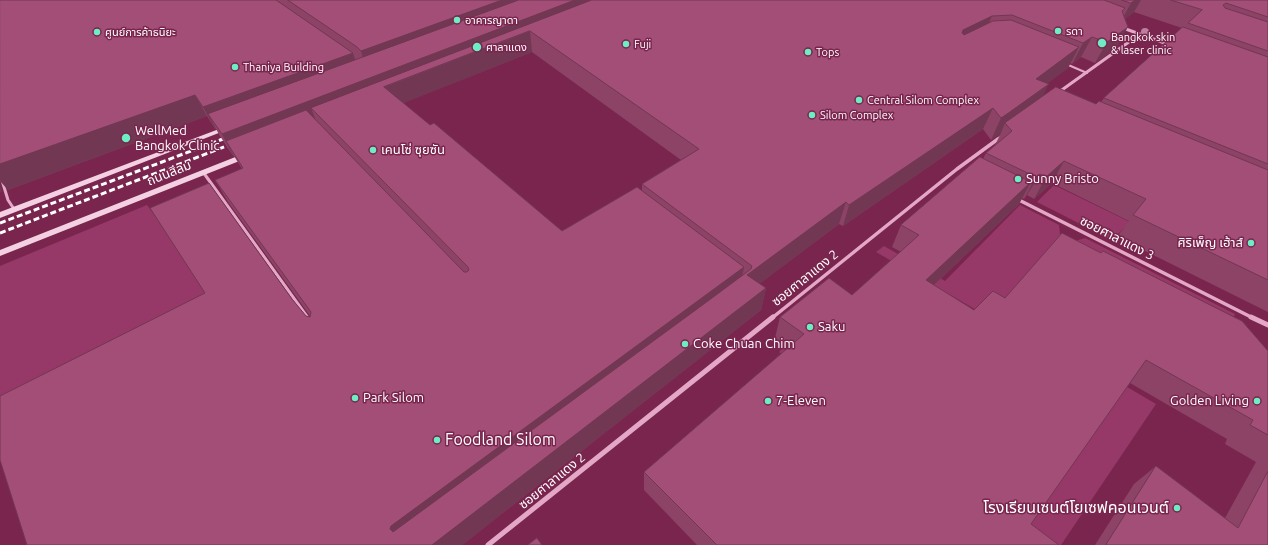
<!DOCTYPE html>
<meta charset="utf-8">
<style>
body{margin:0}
canvas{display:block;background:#79254e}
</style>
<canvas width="1268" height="545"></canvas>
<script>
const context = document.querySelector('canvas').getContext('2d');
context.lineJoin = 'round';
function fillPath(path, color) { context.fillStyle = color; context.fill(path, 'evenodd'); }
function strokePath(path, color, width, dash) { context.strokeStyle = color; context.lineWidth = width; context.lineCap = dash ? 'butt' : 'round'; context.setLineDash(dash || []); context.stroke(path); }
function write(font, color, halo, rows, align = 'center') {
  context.font = font + ' Ubuntu,"Noto Sans Thai",sans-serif'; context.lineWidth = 3; context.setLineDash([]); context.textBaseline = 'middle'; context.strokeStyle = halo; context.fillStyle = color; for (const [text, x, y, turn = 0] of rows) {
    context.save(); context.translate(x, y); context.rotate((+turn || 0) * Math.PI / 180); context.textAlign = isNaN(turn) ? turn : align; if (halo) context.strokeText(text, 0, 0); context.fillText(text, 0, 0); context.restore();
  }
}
const green = new Path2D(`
 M 1054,185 L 1130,222 L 1112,240 L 1037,202 Z
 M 147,205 L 165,230 L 220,314 L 0,429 L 0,266 Z
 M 1020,205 L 1059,225 L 1060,234 L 1075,241 L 1085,238 L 1235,314 L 1231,323 L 1003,314 L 1156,404 L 1061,545 L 1026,545 L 779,352 L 785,346 L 980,312 L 876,252 L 884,246 L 945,281 Z`);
const laneFar2 = new Path2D(`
 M 1066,64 L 1087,73`);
const laneFar1 = new Path2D(`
 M 203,172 L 308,318
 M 0,174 L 8,200 L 14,209`);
const lane = new Path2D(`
 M 307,317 L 308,318`);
const streetFar2 = new Path2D(`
 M 1123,28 L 1170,45
 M 1059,92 L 1140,34
 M 997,140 L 1003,135`);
const streetFar1 = new Path2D(`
 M 1017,199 L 1253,318
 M 772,318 L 957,169 L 998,139`);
const street = new Path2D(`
 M 1251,317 L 1268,325
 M 488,545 L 773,317`);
const secondary = new Path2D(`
 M 227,126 L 229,127 L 229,129 L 0,218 L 0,212 Z
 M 243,154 L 245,154 L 248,156 L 247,158 L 0,256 L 0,250 Z`);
const railFar1 = new Path2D(`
 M 220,140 L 232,135`);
const rail = new Path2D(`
 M 0,223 L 223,139
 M 0,233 L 237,142`);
const trees = [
 [1145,32]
];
const wall = new Path2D(`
 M 0,0 L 1268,0 L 1268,312 L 1117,237 L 1129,221 L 1052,183 L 1034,199 L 1027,195 L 1024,199 L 1022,198 L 1019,204 L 934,285 L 974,310 L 1005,298 L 1268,351 L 1268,545 L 1095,545 L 1134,484 L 1156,466 L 1225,518 L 1256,462 L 1225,444 L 1227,439 L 1130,383 L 1031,524 L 1059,545 L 697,545 L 644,490 L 644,472 L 788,348 L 775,338 L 780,317 L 852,295 L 901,252 L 892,247 L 901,225 L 983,159 L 986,153 L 995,145 L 1001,133 L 991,140 L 983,129 L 843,226 L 839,224 L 759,284 L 766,288 L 761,310 L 462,545 L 292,299 L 306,316 L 310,317 L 310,316 L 228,202 L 215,180 L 242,169 L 234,156 L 233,156 L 220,136 L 216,129 L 215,129 L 207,116 L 8,190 ZM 1134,12 L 1182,28 L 1104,98 L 1101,102 L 1096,104 L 1043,96 L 1047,83 L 1068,68 L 1070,63 L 1072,64 L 1081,57 L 1095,63 L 1117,47 L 1125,19 ZM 532,52 L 681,160 L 642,184 L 642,190 L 562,231 L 430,125 L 403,103 Z`);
const shadedWall = new Path2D(`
 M 502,0 L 558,0 L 367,72 L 361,51 Z
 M 575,0 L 627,0 L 530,31 L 532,52 L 391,108 L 311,108 L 317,123 L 226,141 L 234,156 L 233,156 L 222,134 Z
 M 1135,0 L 1141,0 L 1134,12 L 1120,23 L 1131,3 Z
 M 992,16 L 983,37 L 955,51 L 963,30 Z
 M 1128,27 L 1117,47 L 1095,63 L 1107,42 Z
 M 1092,37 L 1081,57 L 1072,64 L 1083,43 Z
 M 1079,47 L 1068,68 L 1026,100 L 1036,79 Z
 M 353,53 L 360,74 L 208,114 L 216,129 L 215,129 L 203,107 Z
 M 1049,84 L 1038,105 L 1005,123 L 1001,133 L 991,140 L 1001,118 Z
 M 195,95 L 207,116 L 8,190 L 0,181 L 0,164 Z
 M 993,108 L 983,129 L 843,226 L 849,205 Z
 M 1064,161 L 1052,183 L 1034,199 L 1046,177 Z
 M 1040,174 L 1027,195 L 1024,199 L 1036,177 Z
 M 1031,182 L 1019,204 L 916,302 L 926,280 Z
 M 0,184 L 2,192 L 0,192 Z
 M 846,202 L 839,224 L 743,296 L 747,275 Z
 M 744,267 L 740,288 L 402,542 L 390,529 L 391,526 Z
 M 766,288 L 761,310 L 462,545 L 432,545 Z`);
const building = new Path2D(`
 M 0,0 L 276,0 L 353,53 L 203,107 L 195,95 L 0,164 Z
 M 288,0 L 502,0 L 361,51 L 357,47 Z
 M 519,0 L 575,0 L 222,134 L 208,114 Z
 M 592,0 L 1104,0 L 1125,8 L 1122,11 L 1128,27 L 1107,42 L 1092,37 L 1083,43 L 1012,15 L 992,16 L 963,30 L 962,33 L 964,35 L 993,21 L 1011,20 L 1079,47 L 1036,79 L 1049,84 L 1007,114 L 1001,118 L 993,108 L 849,205 L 846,202 L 747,275 L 766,288 L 432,545 L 27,545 L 0,460 L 0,396 L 205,293 L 150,208 L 209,183 L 292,299 L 306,316 L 310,317 L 311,312 L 215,180 L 243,168 L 226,141 L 306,110 L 464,272 L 467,272 L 469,270 L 468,267 L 311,108 ZM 530,31 L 699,149 L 642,184 L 752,266 L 751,269 L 712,298 L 393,532 L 390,529 L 391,526 L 744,267 L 637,187 L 562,231 L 434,123 L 430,125 L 384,87 Z
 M 1122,0 L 1135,0 L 1131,3 Z
 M 1171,0 L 1268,0 L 1268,17 L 1226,3 L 1223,5 L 1225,8 L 1268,22 L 1268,51 L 1188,23 L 1202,10 Z
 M 1183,27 L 1268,57 L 1268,164 L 1104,98 Z
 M 1056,87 L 1096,104 L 1099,101 L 1268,170 L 1268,280 L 1133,215 L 1146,199 L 1064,161 L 1046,177 L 1040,174 L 1036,177 L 986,153 L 1012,131 L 1005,123 Z
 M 980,157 L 1031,182 L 926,280 L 974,310 L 993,291 L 1005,298 L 1062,233 L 1101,253 L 1103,251 L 1242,321 L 1268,351 L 1268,435 L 1250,425 L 1253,420 L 1146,360 L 1031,524 L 1059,545 L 717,545 L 644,472 L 804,334 L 780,317 L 829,278 L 852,295 L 919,235 L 901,225 Z
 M 1156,466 L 1238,528 L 1268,471 L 1268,545 L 1106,545 Z
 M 537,538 L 542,545 L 528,545 Z`);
const markers = [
 [457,20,4,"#6dedc2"],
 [1058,31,4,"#6dedc2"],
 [97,32,4,"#6dedc2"],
 [1102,43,5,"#6dedc2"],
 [626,44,4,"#6dedc2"],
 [477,47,5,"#6dedc2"],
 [808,52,4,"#6dedc2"],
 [235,67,4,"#6dedc2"],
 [859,100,4,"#6dedc2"],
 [812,115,4,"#6dedc2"],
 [126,138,5,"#6dedc2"],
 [373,150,4,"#6dedc2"],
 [1018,179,4,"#6dedc2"],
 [1251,243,4,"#6dedc2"],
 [810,327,4,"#6dedc2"],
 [685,344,4,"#6dedc2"],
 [355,398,4,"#6dedc2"],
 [768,401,4,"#6dedc2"],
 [1257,401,4,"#6dedc2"],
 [437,440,4,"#6dedc2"],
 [1177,508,4,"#6dedc2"]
];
const farPoinames = [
 ["อาคารญาดา",465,20],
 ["รดา",1066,31],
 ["ศูนย์การค้าธนิยะ",105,32],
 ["Bangkok skin",1111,37],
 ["& laser clinic",1111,50],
 ["Fuji",634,44],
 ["ศาลาแดง",486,47],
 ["Tops",816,52],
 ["Thaniya Building",243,67],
 ["Central Silom Complex",867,100],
 ["Silom Complex",820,115]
];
const poiNames = [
 ["WellMed",135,131],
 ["Bangkok Clinic",135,146],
 ["เคนโซ่ ซุยซัน",381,150],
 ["Sunny Bristo",1026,179],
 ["ศิริเพ็ญ เฮ้าส์",1243,243,"right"],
 ["Saku",818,327],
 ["Coke Chuan Chim",693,344],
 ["Park Silom",363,398],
 ["7-Eleven",776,401],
 ["Golden Living",1249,401,"right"]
];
const streetNames = [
 ["ถนนสีลม",169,173,-22],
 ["ซอยศาลาแดง 3",1117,238,27],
 ["ซอยศาลาแดง 2",805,278,-39],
 ["ซอยศาลาแดง 2",552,481,-39]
];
const nearPoinames = [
 ["Foodland Silom",445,440],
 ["โรงเรียนเซนต์โยเซฟคอนเวนต์",1169,508,"right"]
];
fillPath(green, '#973968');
strokePath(laneFar2, '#e4a8c6', 2);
strokePath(laneFar1, '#e4a8c6', 3);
strokePath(lane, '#e4a8c6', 3.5);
strokePath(streetFar2, '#e4a8c6', 3);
strokePath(streetFar1, '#e4a8c6', 3.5);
strokePath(street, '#e4a8c6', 5);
fillPath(secondary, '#f4d1e2');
strokePath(railFar1, '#fff', 2, [5, 2]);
strokePath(rail, '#fff', 3, [6, 3]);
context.fillStyle = '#bc809e';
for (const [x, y] of trees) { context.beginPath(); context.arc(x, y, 4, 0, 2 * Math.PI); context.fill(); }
fillPath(wall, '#8c4366');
fillPath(shadedWall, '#723753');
fillPath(building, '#a34e77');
strokePath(building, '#723753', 1);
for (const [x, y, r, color] of markers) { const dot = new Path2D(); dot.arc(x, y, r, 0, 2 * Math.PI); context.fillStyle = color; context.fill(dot); strokePath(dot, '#79254e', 1.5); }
write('11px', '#fff', '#79254e', farPoinames, 'left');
write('13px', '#fff', '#79254e', poiNames, 'left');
write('13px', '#fff', '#79254e', streetNames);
write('16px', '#fff', '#79254e', nearPoinames, 'left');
</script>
